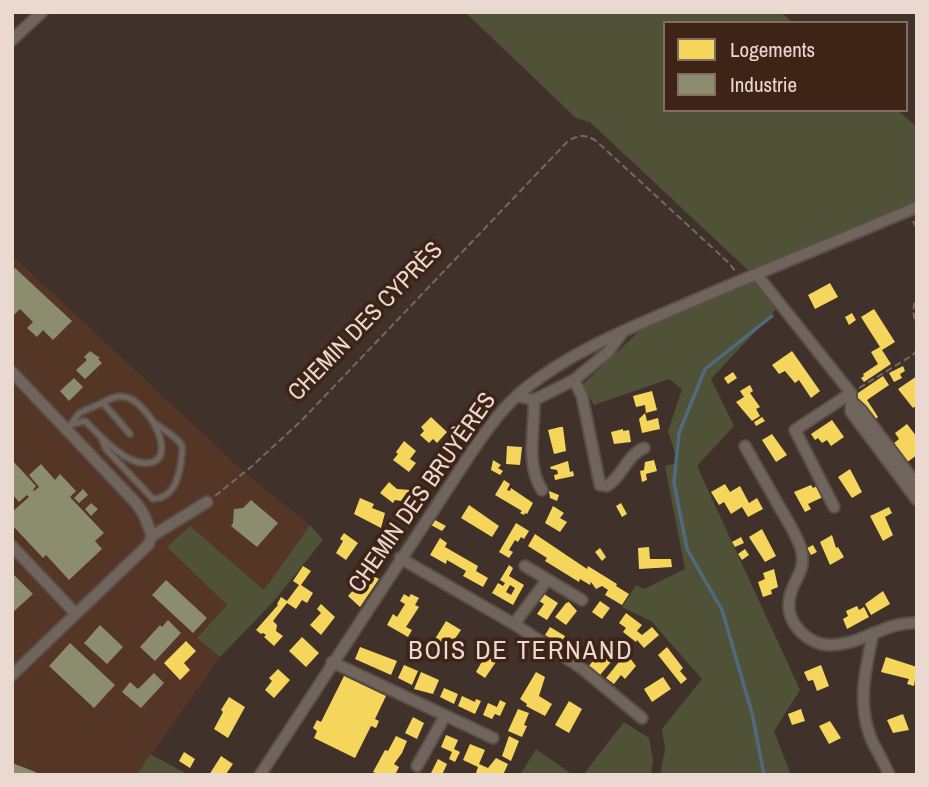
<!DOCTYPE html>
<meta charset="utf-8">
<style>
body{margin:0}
#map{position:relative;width:929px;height:787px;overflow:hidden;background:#40322a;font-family:"Archivo Narrow",sans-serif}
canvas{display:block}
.frame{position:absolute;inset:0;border:14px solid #ebd9d1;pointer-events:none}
.legend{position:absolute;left:663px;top:21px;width:245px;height:91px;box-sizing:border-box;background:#3e2417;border:2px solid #836c61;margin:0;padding:9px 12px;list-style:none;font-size:21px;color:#ebd9d1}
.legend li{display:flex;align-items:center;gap:14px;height:35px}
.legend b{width:35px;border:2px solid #836c61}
</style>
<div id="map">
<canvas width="929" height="787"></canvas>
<div class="frame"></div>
<ul class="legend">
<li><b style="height:19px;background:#f6d55c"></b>Logements</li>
<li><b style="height:19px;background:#8c8c6e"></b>Industrie</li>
</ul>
</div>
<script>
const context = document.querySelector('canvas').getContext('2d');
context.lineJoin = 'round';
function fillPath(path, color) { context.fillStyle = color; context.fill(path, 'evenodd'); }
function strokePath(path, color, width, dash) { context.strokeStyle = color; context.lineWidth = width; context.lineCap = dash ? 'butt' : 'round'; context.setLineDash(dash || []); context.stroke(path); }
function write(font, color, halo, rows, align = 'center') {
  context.font = font + ' "Archivo Narrow",sans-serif'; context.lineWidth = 7; context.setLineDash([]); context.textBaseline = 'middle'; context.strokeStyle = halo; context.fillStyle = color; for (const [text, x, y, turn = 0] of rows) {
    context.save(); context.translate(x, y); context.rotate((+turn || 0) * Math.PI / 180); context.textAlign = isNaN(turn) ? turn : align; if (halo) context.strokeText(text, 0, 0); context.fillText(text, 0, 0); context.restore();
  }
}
const built = new Path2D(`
 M 15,258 L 245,473 L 310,525 L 264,591 L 190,526 L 168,548 L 227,605 L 198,638 L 220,657 L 137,775 L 12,775 L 12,261 Z`);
const green = new Path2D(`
 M 465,12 L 781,12 L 793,23 L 665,23 L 665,110 L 897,110 L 917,127 L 917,200 L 750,272 L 590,122 L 576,118 Z
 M 756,281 L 780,305 L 711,379 L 734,426 L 697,466 L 800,690 L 774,731 L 791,775 L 660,775 L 665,749 L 662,729 L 702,679 L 651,621 L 622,607 L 636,585 L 644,589 L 685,569 L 665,466 L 678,463 L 668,431 L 682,389 L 669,379 L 594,405 L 582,385 L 648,323 Z
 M 310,525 L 323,540 L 274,601 L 220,657 L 197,638 L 227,605 L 167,547 L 190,526 L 264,590 Z
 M 624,722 L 649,738 L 653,760 L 651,775 L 583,775 Z
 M 536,749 L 573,775 L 520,775 Z
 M 150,754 L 189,775 L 137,775 Z`);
const homes = new Path2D(`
 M 830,283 L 838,297 L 815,309 L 808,295 Z
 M 874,309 L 895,342 L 882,350 L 891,364 L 864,382 L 861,378 L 864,376 L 863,374 L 878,364 L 871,352 L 880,347 L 861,317 Z
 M 852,313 L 856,320 L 849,325 L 845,317 Z
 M 792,351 L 820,391 L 811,398 L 799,380 L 795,383 L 785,371 L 779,374 L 772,365 Z
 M 903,366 L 905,371 L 900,374 L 902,378 L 894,382 L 889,373 Z
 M 733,372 L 737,378 L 728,384 L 724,378 Z
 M 883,376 L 889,385 L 867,400 L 878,417 L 873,421 L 858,400 L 858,393 Z
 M 917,376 L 917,405 L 913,408 L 898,389 Z
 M 750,385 L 753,391 L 750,393 L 760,407 L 756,409 L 760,416 L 752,421 L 736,402 L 744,397 L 740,391 Z
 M 652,391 L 657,410 L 646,413 L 645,405 L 636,407 L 633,396 Z
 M 645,413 L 647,421 L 658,418 L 660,429 L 642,433 L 639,419 Z
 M 431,417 L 447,432 L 437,443 L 433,439 L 429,443 L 420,435 L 424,431 L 421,427 Z
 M 762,417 L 765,421 L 756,426 L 754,422 Z
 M 832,420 L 844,437 L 831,446 L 827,440 L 822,443 L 818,438 L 815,440 L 811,434 Z
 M 907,424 L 917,437 L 917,455 L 906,463 L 893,444 L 899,439 L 895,433 Z
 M 560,427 L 563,427 L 566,451 L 554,454 L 548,430 Z
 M 623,429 L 623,431 L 629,430 L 631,442 L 614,444 L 611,432 Z
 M 772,434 L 787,455 L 776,462 L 762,440 Z
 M 404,441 L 416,451 L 410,459 L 416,463 L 409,472 L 393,460 L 398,454 L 396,452 Z
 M 507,446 L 522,447 L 520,465 L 506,464 Z
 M 493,460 L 501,465 L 498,468 L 503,471 L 500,475 L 491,470 Z
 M 654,460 L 657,471 L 646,474 L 647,480 L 642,482 L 640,471 L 644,470 L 645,462 Z
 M 568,461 L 570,472 L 573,471 L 574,476 L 555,480 L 554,475 L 558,474 L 557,470 L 551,469 L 550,467 Z
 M 850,469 L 862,492 L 852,498 L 838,477 Z
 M 504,480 L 510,484 L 507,490 L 510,491 L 511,488 L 533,503 L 527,514 L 525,513 L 524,515 L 520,513 L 522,511 L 495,495 Z
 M 389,482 L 397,489 L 410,490 L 408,502 L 395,500 L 393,503 L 380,493 Z
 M 725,484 L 730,492 L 740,486 L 749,503 L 757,498 L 763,509 L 748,517 L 742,507 L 731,514 L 724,502 L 719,505 L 711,492 Z
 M 811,485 L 813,488 L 819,485 L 825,496 L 808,504 L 811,509 L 805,512 L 794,492 Z
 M 549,491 L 559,495 L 557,501 L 550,498 Z
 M 360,498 L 374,504 L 372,508 L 385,513 L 381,528 L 354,514 Z
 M 621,503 L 627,514 L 622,517 L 616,506 Z
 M 469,505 L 499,526 L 492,537 L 461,518 Z
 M 553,506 L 564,513 L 560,518 L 567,522 L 560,532 L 545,523 Z
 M 889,507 L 892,513 L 885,517 L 893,535 L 883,541 L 870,516 Z
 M 435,520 L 446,526 L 442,531 L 431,525 Z
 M 516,523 L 529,531 L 524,539 L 521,537 L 518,542 L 515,540 L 509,550 L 513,552 L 509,558 L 499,552 Z
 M 762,529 L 776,556 L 765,562 L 749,537 Z
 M 344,533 L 358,543 L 346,560 L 336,553 L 343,541 L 340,539 Z
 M 535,534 L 587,569 L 588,566 L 617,584 L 616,586 L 629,594 L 622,605 L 605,595 L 608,590 L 602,586 L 596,589 L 591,582 L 590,585 L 580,579 L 579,582 L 545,561 L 547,558 L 528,546 Z
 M 832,535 L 836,548 L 838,547 L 844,557 L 830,565 L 820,542 Z
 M 741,537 L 744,543 L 735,547 L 732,542 Z
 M 440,538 L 447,543 L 445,547 L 478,566 L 476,571 L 488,578 L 483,587 L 463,576 L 466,571 L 447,560 L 446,564 L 430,555 Z
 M 813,545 L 817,552 L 811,555 L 807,548 Z
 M 649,547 L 650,559 L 671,559 L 672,567 L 639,569 L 638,548 Z
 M 600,548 L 606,557 L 602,561 L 595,552 Z
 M 745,549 L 749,555 L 742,560 L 738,554 Z
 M 509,565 L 513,568 L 509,576 L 524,585 L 513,605 L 492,593 L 498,583 L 503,586 L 505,583 L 500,580 ZM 510,585 L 515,588 L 511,595 L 506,592 Z
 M 303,566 L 311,571 L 301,585 L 313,593 L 307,603 L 302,600 L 296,609 L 287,603 L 273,621 L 277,625 L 276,631 L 283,636 L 274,646 L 264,637 L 266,635 L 263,633 L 261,634 L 256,630 L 278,605 L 277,604 L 281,597 L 287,601 L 299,585 L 293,581 Z
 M 774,569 L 778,587 L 771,590 L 772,594 L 763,597 L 758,582 L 765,579 L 763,573 Z
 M 373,576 L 379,579 L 360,607 L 348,596 L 355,588 L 361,593 Z
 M 883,591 L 890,604 L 871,615 L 865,604 Z
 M 404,594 L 409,597 L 411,594 L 419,598 L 415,605 L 419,607 L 406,627 L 412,630 L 408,637 L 387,625 L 393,614 L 397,617 L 405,604 L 400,601 Z
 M 544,594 L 558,603 L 547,620 L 537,614 L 544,604 L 539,601 Z
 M 600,601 L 610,608 L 602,619 L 592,612 Z
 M 569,602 L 577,611 L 566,625 L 555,617 L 566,603 Z
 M 321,604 L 335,617 L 321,635 L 310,625 L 321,613 L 317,609 Z
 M 857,606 L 859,610 L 864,607 L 869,617 L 847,629 L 843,619 L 848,616 L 846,611 Z
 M 626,613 L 642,625 L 637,631 L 642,635 L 652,627 L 659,635 L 644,648 L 637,640 L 636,642 L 623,632 L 626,628 L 619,623 Z
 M 446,621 L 461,630 L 454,640 L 449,637 L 444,645 L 435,639 Z
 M 550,627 L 565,636 L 560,644 L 545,635 Z
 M 302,637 L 319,653 L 306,667 L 289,651 Z
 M 186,641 L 196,651 L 184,663 L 190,670 L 180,680 L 164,663 Z
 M 607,642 L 614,648 L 606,658 L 611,662 L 600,675 L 589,666 Z
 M 360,647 L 397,661 L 391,675 L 355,659 Z
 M 667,647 L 683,668 L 680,671 L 687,679 L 681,684 L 658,655 Z
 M 489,649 L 500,656 L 485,678 L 476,672 Z
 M 626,653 L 636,666 L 625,679 L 621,675 L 614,684 L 606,678 Z
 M 886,657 L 917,667 L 914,686 L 907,684 L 909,679 L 881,672 Z
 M 404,665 L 418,671 L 412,685 L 398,678 Z
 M 821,665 L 829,686 L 817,691 L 813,680 L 808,681 L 804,672 Z
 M 278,669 L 290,680 L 274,698 L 265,690 L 272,681 L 269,678 Z
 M 421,672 L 439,680 L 433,694 L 414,689 Z
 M 536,672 L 545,677 L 539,696 L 552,704 L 545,716 L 526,706 L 527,704 L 520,699 Z
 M 344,676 L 386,696 L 375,719 L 379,721 L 376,728 L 371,726 L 355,758 L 314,738 L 317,731 L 313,728 L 317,720 L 321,722 Z
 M 663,677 L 671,689 L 652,702 L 644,689 Z
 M 444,688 L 458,694 L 454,704 L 440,697 Z
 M 462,696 L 475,702 L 476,699 L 481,701 L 475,714 L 458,706 Z
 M 229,697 L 245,707 L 228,738 L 214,729 L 223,712 L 221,710 Z
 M 500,700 L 506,703 L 500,716 L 495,714 L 492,719 L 483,715 L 488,703 L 497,707 Z
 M 569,701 L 582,709 L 569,733 L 555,725 Z
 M 518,709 L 529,713 L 524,725 L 527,726 L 522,737 L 508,731 Z
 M 801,709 L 805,721 L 792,725 L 788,714 Z
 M 903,714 L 909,730 L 893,733 L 887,720 Z
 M 413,717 L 424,723 L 417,739 L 405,733 Z
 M 830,721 L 841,738 L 829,744 L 819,726 Z
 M 446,735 L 458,740 L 454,749 L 460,752 L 455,762 L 449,759 L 452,752 L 441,747 Z
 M 396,736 L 407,741 L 402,753 L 394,764 L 399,767 L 395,775 L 381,775 L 373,772 L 385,750 L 388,751 Z
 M 509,736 L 519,741 L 511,761 L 502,756 Z
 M 470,744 L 485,750 L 479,764 L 488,768 L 496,758 L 508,764 L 503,775 L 480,775 L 476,773 L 478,767 L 463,760 Z
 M 184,752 L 195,759 L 190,768 L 179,761 Z
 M 221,756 L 233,764 L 226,774 L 209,775 Z
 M 438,759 L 447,764 L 442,775 L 434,775 L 431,773 Z`);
const industry = new Path2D(`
 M 15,268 L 72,321 L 53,340 L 43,330 L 37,337 L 27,328 L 33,322 L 20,309 L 12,317 L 12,270 Z
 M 90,351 L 100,358 L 98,359 L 102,363 L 85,379 L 76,370 L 87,360 L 84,357 Z
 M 74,378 L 83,387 L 69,401 L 60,391 Z
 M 12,460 L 36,486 L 33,490 L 34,491 L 39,487 L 29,475 L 41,464 L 55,480 L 60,474 L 76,491 L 70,497 L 104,533 L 95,541 L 102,549 L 69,580 L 46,555 L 43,558 L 12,525 L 12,512 L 29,497 L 27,495 L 19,502 L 12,494 Z
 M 83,489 L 88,495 L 79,503 L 74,498 Z
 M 251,500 L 278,523 L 257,547 L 231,526 L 233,523 L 234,509 L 243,508 Z
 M 91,503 L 98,509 L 91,516 L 85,509 Z
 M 12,573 L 33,594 L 12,613 Z
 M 166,580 L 207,618 L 193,633 L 152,595 Z
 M 168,620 L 181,633 L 155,661 L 140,647 L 160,625 L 162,627 Z
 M 100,625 L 123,647 L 107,664 L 84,643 Z
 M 70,643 L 115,685 L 94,708 L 49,666 Z
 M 154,673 L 164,683 L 141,708 L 122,692 L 130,682 L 138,689 Z
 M 12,763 L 33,771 L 41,775 L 12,775 Z`);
const stream = new Path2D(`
 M 764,775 L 752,713 L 722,610 L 687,549 L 674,483 L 679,433 L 705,369 L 772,316`);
const path = new Path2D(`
 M 913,221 L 917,229
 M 917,292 L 913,311 L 917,330
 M 859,388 L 908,358 L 915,353 L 917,347
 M 215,496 L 251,467 L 302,420 L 568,141 C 579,135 584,134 595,140 L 729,263 L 735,271`);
const lane = new Path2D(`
 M 103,403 L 130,434
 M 67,430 C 71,425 75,417 80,413 C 86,409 94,407 100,404 C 108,400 116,395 125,397 C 149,401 182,464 145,463 C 124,463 99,435 85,421 L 72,424
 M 102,439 L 106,449 L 153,499 C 173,498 178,480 181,463 C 181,457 183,451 182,446 C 178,437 163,430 156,424`);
const street = new Path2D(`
 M 12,40 L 42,12
 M 757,275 L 851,393 L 851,412 L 917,500
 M 12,372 L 137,504 L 144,515 L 152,536
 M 574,380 L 582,396 L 600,485 L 607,486 C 622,477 627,455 644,448
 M 517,396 L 534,400 L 574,380 L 608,352 L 622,333
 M 534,400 C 535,429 525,464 542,490
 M 851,401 L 861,410 L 917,485
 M 745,446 C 757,467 768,487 780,508 C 787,520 795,532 800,546 C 809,573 791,578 789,602 C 787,624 808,644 829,645 C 860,646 886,621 917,623
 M 834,507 L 795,430 L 851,393
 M 12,546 L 76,614
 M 400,558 L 514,624 L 580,667 L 642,718
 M 525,566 L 582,600
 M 514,624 L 547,580
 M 873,633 C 866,668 857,701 870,736 C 875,749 884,761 889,775
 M 332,662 L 493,738
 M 12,675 L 148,545 L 152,536 L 207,502
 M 417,766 L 445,716
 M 260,775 L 471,453 C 487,430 503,406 526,388 C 574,350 630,328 686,304 C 762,271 840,240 917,207`);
const streetNames = [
 ["CHEMIN DES CYPRÈS",366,322,-46],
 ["CHEMIN DES BRUYÈRES",423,493,-55]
];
const neighbourhoodNames = [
 ["BOIS DE TERNAND",521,652]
];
fillPath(built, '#543526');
fillPath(green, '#4f5237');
fillPath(homes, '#f6d55c');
fillPath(industry, '#8c8c6e');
strokePath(stream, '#4f6a7c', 3.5);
strokePath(lane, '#5a4e46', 9);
strokePath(street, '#5a4e46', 14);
strokePath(path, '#736a63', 2, [7, 3.5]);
strokePath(lane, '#6f655c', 5);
strokePath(street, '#6f655c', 10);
write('24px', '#ebd9d1', '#3e2417', streetNames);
context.letterSpacing = '2px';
write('26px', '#ebd9d1', '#3e2417', neighbourhoodNames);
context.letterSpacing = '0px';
</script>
